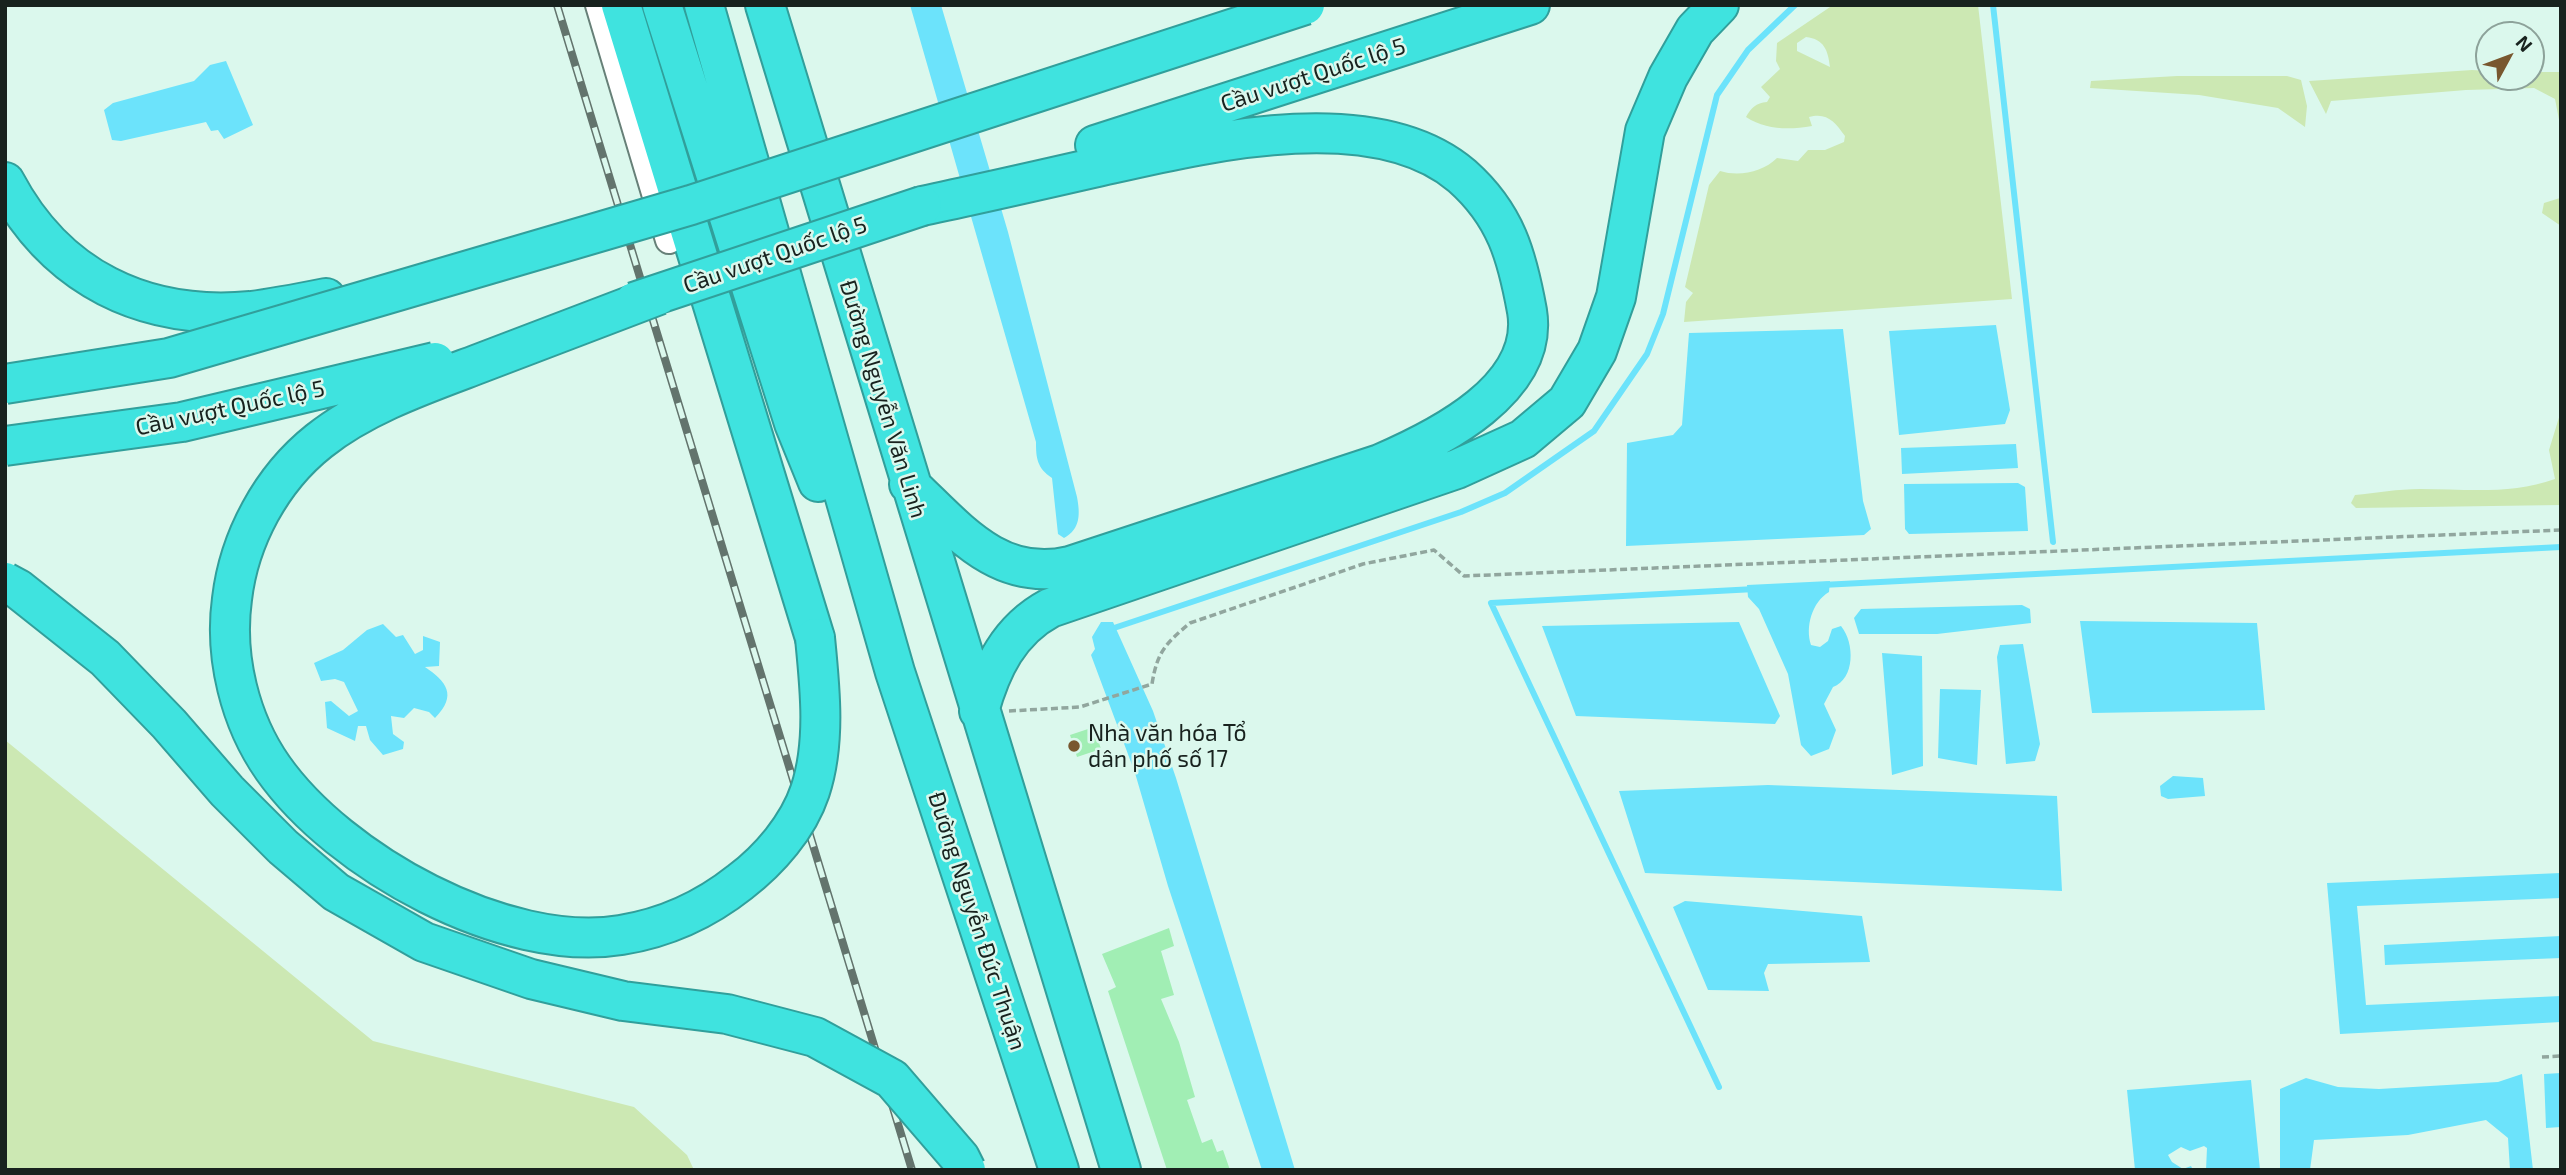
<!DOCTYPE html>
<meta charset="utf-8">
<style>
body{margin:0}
#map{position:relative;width:2566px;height:1175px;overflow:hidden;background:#dbf8ed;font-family:"Exo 2",sans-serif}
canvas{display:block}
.frame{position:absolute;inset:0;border:7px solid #18221e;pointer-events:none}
.north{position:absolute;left:2475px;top:21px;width:70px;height:70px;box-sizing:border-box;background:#dbf8ed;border:2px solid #8da29a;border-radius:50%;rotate:49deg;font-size:19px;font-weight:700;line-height:28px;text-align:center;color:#18221e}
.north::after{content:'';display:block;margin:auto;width:24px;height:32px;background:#79572f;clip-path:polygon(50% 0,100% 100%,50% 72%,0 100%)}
</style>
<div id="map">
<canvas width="2566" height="1175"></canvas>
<div class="frame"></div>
<div class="north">N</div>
</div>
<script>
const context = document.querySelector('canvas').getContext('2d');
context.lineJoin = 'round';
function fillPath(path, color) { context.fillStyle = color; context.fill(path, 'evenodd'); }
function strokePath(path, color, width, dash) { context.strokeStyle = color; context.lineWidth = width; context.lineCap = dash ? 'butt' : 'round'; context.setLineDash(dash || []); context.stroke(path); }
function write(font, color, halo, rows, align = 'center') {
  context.font = font + ' "Exo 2",sans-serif'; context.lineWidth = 5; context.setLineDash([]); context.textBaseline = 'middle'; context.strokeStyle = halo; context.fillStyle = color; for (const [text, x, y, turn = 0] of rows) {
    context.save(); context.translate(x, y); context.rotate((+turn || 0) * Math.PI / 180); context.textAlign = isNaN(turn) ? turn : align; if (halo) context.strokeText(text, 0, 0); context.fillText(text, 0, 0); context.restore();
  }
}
const green = new Path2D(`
 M 1833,5 L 1978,5 L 2012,299 L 1684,322 L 1686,302 L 1693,293 L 1685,287 L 1709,185 L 1720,171 C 1739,177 1763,172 1777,158 L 1798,161 L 1808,150 L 1825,150 L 1844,142 L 1845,136 C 1835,122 1827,112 1809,117 L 1812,126 C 1789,130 1766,130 1746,117 C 1751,108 1756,103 1767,102 L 1770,97 L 1761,87 L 1780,69 L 1776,61 L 1777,43 ZM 1806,37 C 1824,39 1828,50 1830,67 L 1797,51 L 1797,43 Z
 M 2472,70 L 2489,71 L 2489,77 L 2531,77 L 2531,72 L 2561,72 L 2561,130 L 2555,99 L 2534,88 L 2466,90 L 2331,101 L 2326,114 L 2309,81 Z
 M 2177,76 L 2287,76 L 2301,80 L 2307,106 L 2305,127 L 2278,108 L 2199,95 L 2090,88 L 2091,81 Z
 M 2561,186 L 2561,226 L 2542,213 L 2544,203 L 2560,198 Z
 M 2561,411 L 2561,505 L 2356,508 L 2351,503 L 2355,495 C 2376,493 2398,489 2420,489 C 2466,489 2511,495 2555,479 L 2549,450 Z
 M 5,740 L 373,1041 L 634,1107 L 687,1155 L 694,1170 L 5,1170 Z`);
const water = new Path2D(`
 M 910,5 L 941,5 L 1008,232 L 1077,497 C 1080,513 1081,529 1064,538 L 1058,534 L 1052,478 C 1037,468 1036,458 1036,442 Z
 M 226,61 L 253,125 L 224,139 L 218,130 L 211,131 L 206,122 L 121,141 L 112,140 L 104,110 L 113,103 L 194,81 L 210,65 Z
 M 1996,325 L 2010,410 L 2005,424 L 1899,435 L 1889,331 Z
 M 1843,329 L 1863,501 L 1871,529 L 1864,535 L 1626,546 L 1627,443 L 1673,435 L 1682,425 L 1689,333 Z
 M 2016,444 L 2018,468 L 1902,474 L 1901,448 Z
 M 2018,483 L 2025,487 L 2028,531 L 1909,534 L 1905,529 L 1904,484 Z
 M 1830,581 L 1829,592 C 1812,602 1805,627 1811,645 L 1820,647 L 1828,641 L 1832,629 L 1841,626 C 1855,643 1855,679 1833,687 L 1824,704 L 1836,730 L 1829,749 L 1811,756 L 1801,745 L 1788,674 L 1759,609 L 1748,597 L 1747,585 Z
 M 2022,605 L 2030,609 L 2031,623 L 1937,634 L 1859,634 L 1854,618 L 1861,609 Z
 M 2080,621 L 2257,623 L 2265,710 L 2092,713 Z
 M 1101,622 L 1113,622 L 1153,711 L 1176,778 L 1295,1170 L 1262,1170 L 1168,886 L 1135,773 L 1091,655 L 1095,649 L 1092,637 Z
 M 1739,622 L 1780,716 L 1775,724 L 1576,716 L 1542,626 Z
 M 383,624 L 396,637 L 403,635 L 415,654 L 423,650 L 423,636 L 440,642 L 439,666 L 425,667 C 446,681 458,695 435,718 L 429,712 L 414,708 L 404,718 L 391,716 L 393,734 L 404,742 L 403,749 L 383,755 L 370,740 L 366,726 L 358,726 L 355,741 L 327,728 L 325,702 L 331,701 L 349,716 L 358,711 L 344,682 L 335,679 L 321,681 L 314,663 L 343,650 L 367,630 Z
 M 2023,644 L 2040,744 L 2035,761 L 2006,764 L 1997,657 L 2000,645 Z
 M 1882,653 L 1922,656 L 1923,766 L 1892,775 Z
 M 1940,689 L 1981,690 L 1977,765 L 1938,758 Z
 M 2173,776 L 2203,778 L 2205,796 L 2168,799 L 2161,796 L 2160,786 Z
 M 1768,785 L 2057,796 L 2062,891 L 1645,873 L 1619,791 Z
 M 2561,873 L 2561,898 L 2357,906 L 2366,1005 L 2561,996 L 2561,1022 L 2340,1034 L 2327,883 Z
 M 1685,901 L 1862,916 L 1870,962 L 1768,964 L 1764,973 L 1769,991 L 1708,990 L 1673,907 Z
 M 2561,936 L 2561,958 L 2385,965 L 2384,945 Z
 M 2561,1073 L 2561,1127 L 2546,1128 L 2544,1074 Z
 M 2522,1074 L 2533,1170 L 2510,1170 L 2508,1138 L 2486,1120 L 2408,1135 L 2314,1140 L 2310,1170 L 2280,1170 L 2280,1089 L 2306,1078 L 2338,1087 L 2379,1089 L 2498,1082 Z
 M 2251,1080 L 2260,1170 L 2206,1170 L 2207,1148 L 2204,1146 L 2190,1151 L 2181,1147 L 2168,1155 L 2172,1162 L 2183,1169 L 2191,1166 L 2193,1170 L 2135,1170 L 2127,1090 Z`);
const stream = new Path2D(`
 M 1993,5 L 2053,542
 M 1822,585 L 2561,547
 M 1111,629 L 1461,512 L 1505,493 L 1594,431 L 1647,354 L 1663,314 L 1717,95 L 1748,50 L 1795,5
 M 1719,1087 L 1491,603 L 1755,589`);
const building = new Path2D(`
 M 1094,727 L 1101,749 L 1077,757 L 1070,735 Z
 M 1169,928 L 1174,946 L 1161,951 L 1174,995 L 1161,999 L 1179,1042 L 1195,1097 L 1187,1100 L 1202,1143 L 1212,1139 L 1217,1152 L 1223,1150 L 1230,1170 L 1167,1170 L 1108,991 L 1116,987 L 1102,954 Z`);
const path = new Path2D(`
 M 1009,711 L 1080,707 L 1152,684 C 1157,652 1166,643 1190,623 L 1363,564 L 1434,550 L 1464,576 L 2561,530
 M 2542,1057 L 2561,1056`);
const minor = new Path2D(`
 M 599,5 L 669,240`);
const highway = new Path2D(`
 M 621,5 L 815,638
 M 662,5 L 794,423 L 818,482
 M 704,5 L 895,672 L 1059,1170
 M 765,5 L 1121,1170
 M 1095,145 L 1530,5
 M 5,182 C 56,278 144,321 251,311 C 276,308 301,303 326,298
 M 909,484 C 957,529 998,583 1070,566 L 1380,464 C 1438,439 1540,389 1527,311 C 1517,256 1506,215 1462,176 C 1372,99 1196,145 1093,168 C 1036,181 979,194 922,206
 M 979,711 C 991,668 1009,630 1050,608 L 1457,469 L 1523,439 L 1567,402 L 1597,351 L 1616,297 L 1645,131 L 1668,77 L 1695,30 L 1719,5`);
const rail = new Path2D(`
 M 557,5 L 912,1170`);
const highwayBridge = new Path2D(`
 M 659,295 C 599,318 538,341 478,364 C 425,384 364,405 319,441 C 271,479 239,539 232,599 C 224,657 240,721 273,768 C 339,862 505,954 621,935 C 665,928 706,909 740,882 C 769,860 798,827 810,791 C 826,743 820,688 815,638
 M 634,302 L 922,206
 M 5,384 L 169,358 L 691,205 L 1305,5
 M 5,446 L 182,422 L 435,362
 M 5,582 L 18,589 L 105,658 L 169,724 L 227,791 L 283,847 L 336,892 L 424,942 L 531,979 L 623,1001 L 727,1014 L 815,1037 L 892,1079 L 960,1158 L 966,1170`);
const markers = [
 [1074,746,7,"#79572f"]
];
const streetNames = [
 ["Cầu vượt Quốc lộ 5",1313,75,-18],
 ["Cầu vượt Quốc lộ 5",775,255,-19],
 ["Đường Nguyễn Văn Linh",883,399,73],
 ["Cầu vượt Quốc lộ 5",230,408,-12],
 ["Đường Nguyễn Đức Thuận",977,921,72]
];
const poiNames = [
 ["Nhà văn hóa Tổ",1088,733],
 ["dân phố số 17",1088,759]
];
fillPath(green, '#cce8b3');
fillPath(water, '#6ce3fb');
strokePath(stream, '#6ce3fb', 6);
fillPath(building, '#a1eeb4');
strokePath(minor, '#678078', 30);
strokePath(highway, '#319f9b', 42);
strokePath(path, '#91a69e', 3.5, [7, 3.5]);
strokePath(minor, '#fff', 26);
strokePath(highway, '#3fe3df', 38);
strokePath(rail, '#63746d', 8);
strokePath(rail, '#dbf8ed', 5, [16]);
strokePath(highwayBridge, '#319f9b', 42, []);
strokePath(highwayBridge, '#3fe3df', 38);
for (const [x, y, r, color] of markers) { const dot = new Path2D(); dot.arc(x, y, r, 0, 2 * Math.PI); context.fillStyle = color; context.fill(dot); strokePath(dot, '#dbf8ed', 2.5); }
write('23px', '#18221e', '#dbf8ed', streetNames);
write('23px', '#18221e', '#dbf8ed', poiNames, 'left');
</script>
